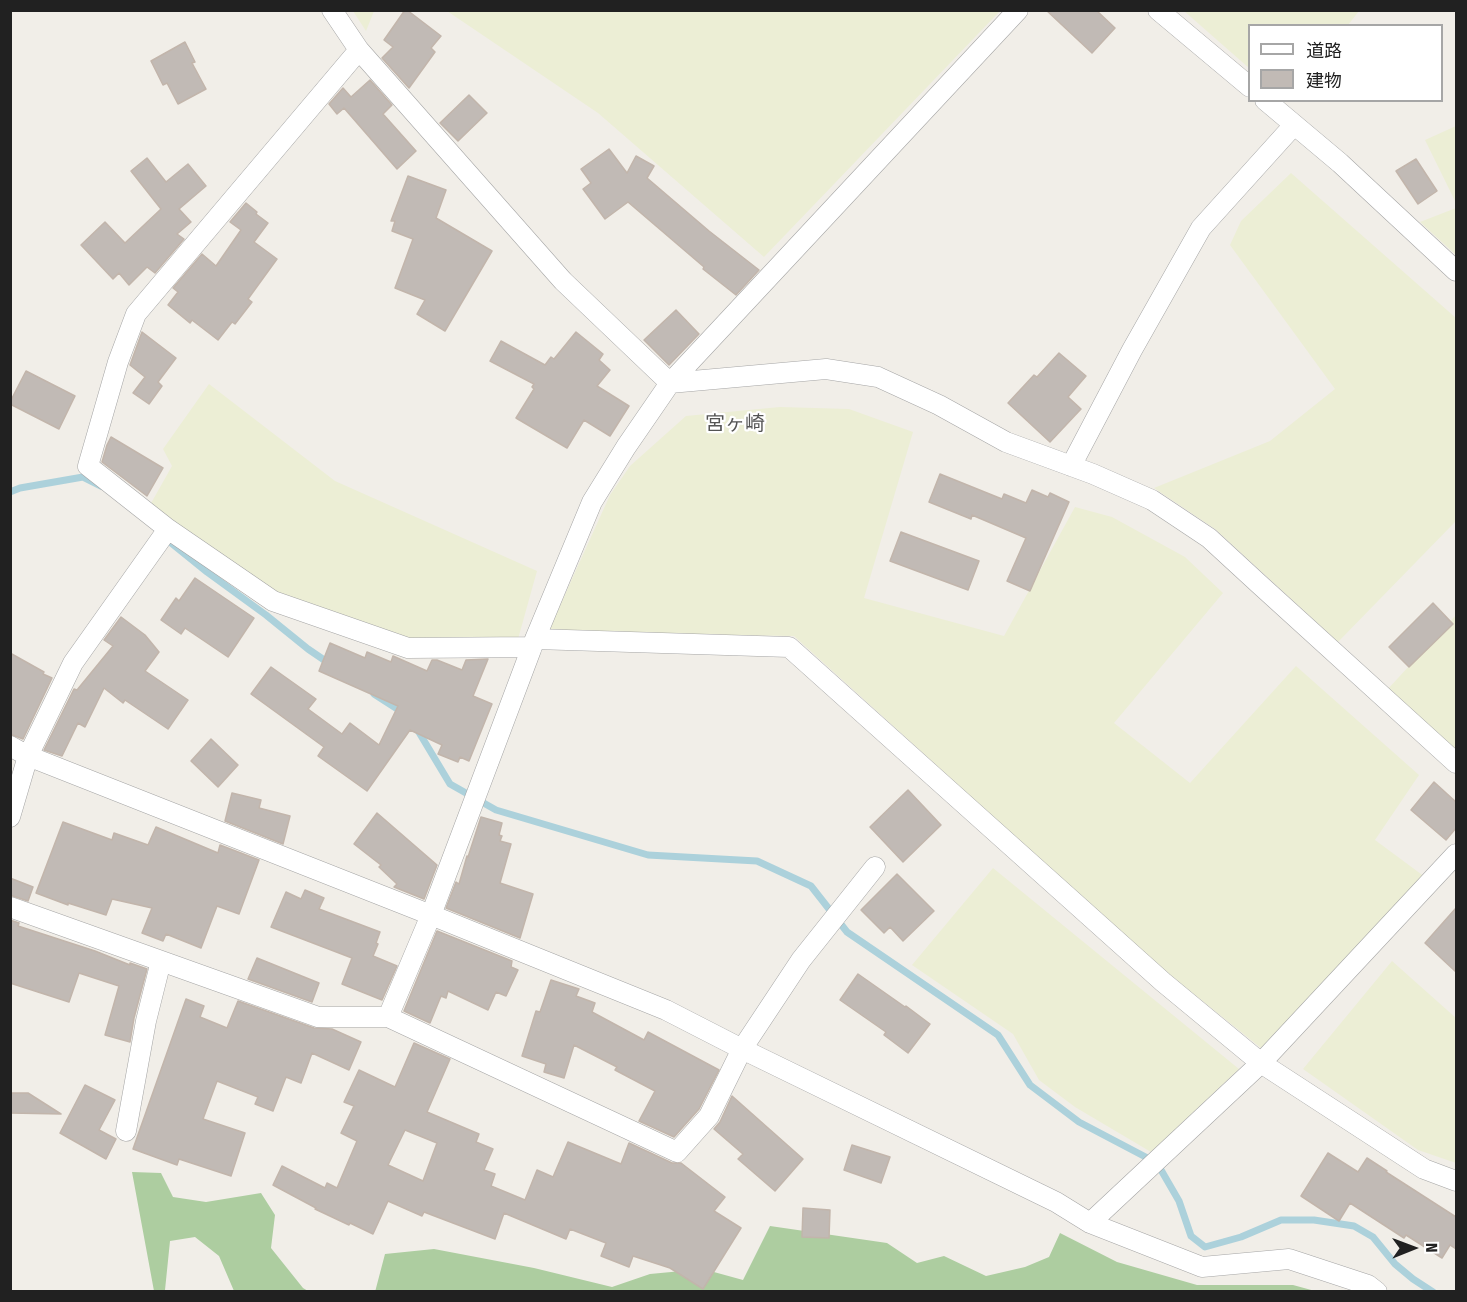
<!DOCTYPE html>
<meta charset="utf-8">
<style>
body{margin:0}
#map{position:relative;width:1467px;height:1302px;overflow:hidden;background:#f1eee8;font-family:"Fira Sans Condensed","Noto Sans JP",sans-serif}
canvas{display:block}
.frame{position:absolute;inset:0;border:12px solid #212121;pointer-events:none}
.legend{position:absolute;left:1248px;top:24px;width:195px;height:78px;box-sizing:border-box;background:#fff;border:2px solid #a6a6a6;margin:0;padding:8px 10px;list-style:none;font-size:18px;color:#212121}
.legend li{display:flex;align-items:center;gap:12px;height:30px}
.legend b{width:30px;border:2px solid #a6a6a6}
.north{position:absolute;left:1383px;top:1218px;width:60px;height:60px;-webkit-text-stroke:4px #fff;paint-order:stroke;rotate:89deg;font-size:16px;font-weight:700;line-height:24px;text-align:center;color:#212121}
.north::after{content:'';display:block;margin:auto;width:21px;height:27px;background:#212121;clip-path:polygon(50% 0,100% 100%,50% 72%,0 100%)}
</style>
<div id="map">
<canvas width="1467" height="1302"></canvas>
<div class="frame"></div>
<ul class="legend">
<li><b style="height:8px;background:#fff"></b>道路</li>
<li><b style="height:16px;background:#c1bab5"></b>建物</li>
</ul>
<div class="north">N</div>
</div>
<script>
const context = document.querySelector('canvas').getContext('2d');
context.lineJoin = 'round';
function fillPath(path, color) { context.fillStyle = color; context.fill(path, 'evenodd'); }
function strokePath(path, color, width, dash) { context.strokeStyle = color; context.lineWidth = width; context.lineCap = dash ? 'butt' : 'round'; context.setLineDash(dash || []); context.stroke(path); }
function write(font, color, halo, rows, align = 'center') {
  context.font = font + ' "Fira Sans Condensed","Noto Sans JP",sans-serif'; context.lineWidth = 4.5; context.setLineDash([]); context.textBaseline = 'middle'; context.strokeStyle = halo; context.fillStyle = color; for (const [text, x, y, turn = 0] of rows) {
    context.save(); context.translate(x, y); context.rotate((+turn || 0) * Math.PI / 180); context.textAlign = isNaN(turn) ? turn : align; if (halo) context.strokeText(text, 0, 0); context.fillText(text, 0, 0); context.restore();
  }
}
const farmland = new Path2D(`
 M 353,11 L 374,11 L 366,31 Z
 M 447,11 L 1000,11 L 764,257 L 598,113 Z
 M 1184,11 L 1359,11 L 1348,25 L 1250,26 L 1249,68 Z
 M 1456,126 L 1456,203 L 1425,140 Z
 M 1291,173 L 1456,318 L 1456,521 L 1338,642 L 1215,529 L 1154,488 L 1270,441 L 1335,389 L 1230,245 L 1241,221 Z
 M 1456,208 L 1456,255 L 1420,222 Z
 M 209,384 L 335,481 L 537,571 L 518,639 L 412,640 L 275,595 L 150,505 L 172,466 L 163,449 Z
 M 780,407 L 849,409 L 913,432 L 864,598 L 1004,636 L 1075,507 L 1112,517 L 1185,557 L 1223,593 L 1114,723 L 1190,783 L 1296,666 L 1419,775 L 1375,840 L 1425,877 L 1261,1048 L 1149,958 L 794,636 L 548,632 L 610,495 L 630,466 L 686,416 Z
 M 1456,615 L 1456,752 L 1387,690 Z
 M 993,868 L 1239,1069 L 1151,1152 L 1075,1107 L 1039,1080 L 1013,1034 L 912,965 Z
 M 1392,961 L 1456,1018 L 1456,1163 L 1418,1150 L 1303,1069 Z`);
const forest = new Path2D(`
 M 132,1172 L 161,1173 L 173,1197 L 206,1202 L 261,1193 L 275,1215 L 271,1248 L 303,1288 L 308,1291 L 234,1291 L 219,1256 L 195,1237 L 170,1241 L 165,1290 L 154,1291 Z
 M 770,1226 L 887,1243 L 917,1263 L 944,1256 L 986,1276 L 1025,1267 L 1049,1257 L 1060,1233 L 1117,1262 L 1197,1285 L 1293,1285 L 1315,1291 L 375,1292 L 385,1254 L 434,1249 L 534,1268 L 612,1287 L 650,1274 L 703,1269 L 743,1280 Z`);
const stream = new Path2D(`
 M 10,492 L 20,488 L 83,477 L 101,486
 M 165,538 L 207,572 L 266,615 L 308,649 L 330,664
 M 374,694 L 402,712
 M 417,729 L 450,784 L 496,810 L 648,855 L 757,861 L 811,886 L 847,932 L 998,1035 L 1030,1085 L 1079,1122 L 1157,1163 L 1179,1201 L 1191,1236 L 1205,1247 L 1241,1237 L 1281,1220 L 1314,1220 L 1354,1226 L 1373,1237 L 1395,1264 L 1413,1279 L 1433,1292`);
const building = new Path2D(`
 M 405,10 L 407,10 L 441,36 L 431,48 L 435,52 L 409,88 L 382,58 L 393,47 L 384,40 Z
 M 1046,10 L 1096,10 L 1115,28 L 1092,53 Z
 M 185,42 L 195,62 L 192,63 L 206,89 L 178,104 L 167,83 L 163,85 L 151,61 Z
 M 370,80 L 392,105 L 383,114 L 416,151 L 397,169 L 344,108 L 337,114 L 329,104 L 343,88 L 351,97 Z
 M 469,95 L 487,113 L 458,141 L 440,123 Z
 M 609,149 L 627,173 L 636,156 L 654,166 L 647,178 L 709,231 L 759,270 L 736,295 L 703,269 L 704,267 L 628,202 L 605,219 L 583,189 L 591,183 L 581,169 Z
 M 147,158 L 166,182 L 188,164 L 206,186 L 179,209 L 191,222 L 177,234 L 184,239 L 155,273 L 147,267 L 129,285 L 119,273 L 113,279 L 81,245 L 105,222 L 125,243 L 161,209 L 131,171 Z
 M 1416,159 L 1437,191 L 1418,204 L 1396,171 Z
 M 408,176 L 446,190 L 436,218 L 492,251 L 445,331 L 417,314 L 425,300 L 395,288 L 413,239 L 392,231 L 395,221 L 391,221 Z
 M 246,203 L 257,212 L 256,214 L 268,223 L 254,242 L 277,259 L 248,299 L 252,302 L 235,324 L 232,322 L 218,340 L 192,320 L 190,323 L 168,305 L 178,292 L 173,288 L 202,254 L 216,266 L 241,230 L 230,222 Z
 M 676,310 L 699,334 L 669,365 L 644,340 Z
 M 142,332 L 176,358 L 158,382 L 162,386 L 149,404 L 133,393 L 145,377 L 130,365 Z
 M 576,332 L 603,354 L 599,360 L 610,370 L 597,386 L 629,406 L 610,436 L 584,420 L 567,448 L 516,418 L 534,389 L 532,387 L 534,384 L 490,361 L 501,341 L 545,365 L 551,357 L 554,359 Z
 M 1059,353 L 1086,376 L 1068,397 L 1081,409 L 1050,442 L 1008,403 L 1034,375 L 1037,377 Z
 M 26,371 L 75,396 L 59,429 L 10,404 L 10,402 Z
 M 111,437 L 163,468 L 147,496 L 102,462 L 107,445 Z
 M 940,474 L 1002,499 L 1004,494 L 1026,503 L 1032,490 L 1048,497 L 1050,493 L 1069,502 L 1030,591 L 1007,581 L 1026,538 L 972,515 L 971,519 L 929,502 Z
 M 901,532 L 979,561 L 968,590 L 890,561 Z
 M 195,578 L 254,618 L 228,657 L 185,628 L 181,634 L 161,620 L 176,598 L 179,601 Z
 M 1433,603 L 1453,624 L 1409,667 L 1389,647 Z
 M 121,617 L 145,635 L 159,652 L 145,671 L 188,700 L 168,729 L 125,700 L 123,703 L 104,688 L 85,727 L 78,723 L 62,756 L 44,750 L 74,689 L 77,690 L 113,646 L 104,640 Z
 M 330,643 L 365,658 L 367,652 L 391,662 L 393,656 L 427,671 L 432,660 L 437,660 L 462,670 L 466,660 L 488,659 L 473,696 L 492,704 L 469,761 L 460,757 L 458,762 L 438,754 L 442,745 L 410,730 L 367,791 L 318,756 L 324,747 L 251,694 L 271,667 L 316,699 L 308,709 L 342,734 L 350,723 L 379,745 L 398,706 L 319,671 Z
 M 10,653 L 44,672 L 43,674 L 52,678 L 23,739 L 10,734 Z
 M 211,739 L 238,765 L 218,787 L 191,761 Z
 M 1434,782 L 1456,802 L 1456,828 L 1446,840 L 1411,810 Z
 M 908,790 L 941,825 L 903,862 L 870,827 Z
 M 232,793 L 261,800 L 259,808 L 290,816 L 283,844 L 225,821 Z
 M 377,813 L 437,865 L 424,899 L 394,887 L 397,884 L 379,867 L 381,865 L 354,844 Z
 M 481,817 L 502,823 L 499,835 L 502,836 L 500,841 L 511,844 L 500,883 L 533,894 L 520,938 L 446,908 L 456,882 L 459,884 L 467,856 L 468,857 Z
 M 63,822 L 112,840 L 114,833 L 148,845 L 156,827 L 218,853 L 220,845 L 259,860 L 239,914 L 217,906 L 201,948 L 166,934 L 163,941 L 142,933 L 152,908 L 112,899 L 106,915 L 68,903 L 68,905 L 36,893 Z
 M 897,874 L 934,911 L 903,941 L 890,927 L 884,933 L 861,910 Z
 M 10,878 L 33,887 L 28,901 L 10,895 Z
 M 305,890 L 324,898 L 319,909 L 380,932 L 376,943 L 378,944 L 373,956 L 397,966 L 382,1000 L 342,984 L 352,958 L 271,927 L 286,892 L 301,899 Z
 M 1456,908 L 1456,972 L 1425,943 Z
 M 10,920 L 19,923 L 18,926 L 95,951 L 130,965 L 130,963 L 147,969 L 134,1018 L 130,1042 L 105,1035 L 119,986 L 79,973 L 69,1002 L 10,983 Z
 M 437,931 L 512,961 L 511,967 L 518,970 L 506,996 L 496,992 L 488,1010 L 448,991 L 446,998 L 441,996 L 430,1023 L 404,1011 Z
 M 257,958 L 319,983 L 312,1002 L 248,979 Z
 M 858,974 L 905,1007 L 906,1006 L 930,1024 L 908,1053 L 884,1035 L 886,1032 L 840,1000 Z
 M 551,980 L 579,989 L 576,996 L 595,1003 L 592,1012 L 644,1040 L 648,1032 L 719,1070 L 699,1109 L 674,1137 L 639,1121 L 655,1091 L 615,1070 L 617,1067 L 574,1045 L 564,1078 L 544,1072 L 546,1064 L 522,1056 L 536,1011 L 540,1012 Z
 M 186,999 L 204,1006 L 200,1017 L 227,1028 L 238,1001 L 314,1028 L 332,1029 L 361,1042 L 349,1070 L 312,1053 L 301,1083 L 286,1077 L 273,1111 L 255,1104 L 258,1097 L 217,1081 L 203,1119 L 245,1133 L 231,1176 L 179,1159 L 177,1165 L 133,1149 Z
 M 414,1043 L 450,1059 L 427,1112 L 479,1134 L 476,1142 L 493,1149 L 484,1170 L 495,1174 L 491,1186 L 525,1200 L 537,1170 L 553,1177 L 568,1142 L 621,1164 L 629,1143 L 672,1163 L 681,1163 L 725,1197 L 714,1211 L 741,1228 L 703,1289 L 670,1268 L 633,1256 L 629,1267 L 601,1256 L 606,1243 L 570,1229 L 566,1239 L 504,1213 L 495,1239 L 424,1212 L 422,1216 L 388,1201 L 373,1234 L 350,1223 L 349,1225 L 315,1209 L 316,1208 L 273,1185 L 282,1166 L 325,1188 L 327,1183 L 337,1188 L 357,1141 L 341,1133 L 354,1106 L 344,1102 L 359,1070 L 395,1087 ZM 405,1130 L 437,1143 L 423,1181 L 388,1165 Z
 M 85,1085 L 115,1100 L 99,1130 L 116,1139 L 106,1159 L 60,1133 Z
 M 10,1093 L 28,1093 L 61,1114 L 10,1113 Z
 M 732,1096 L 803,1159 L 775,1191 L 738,1159 L 743,1154 L 714,1129 L 720,1122 Z
 M 852,1145 L 890,1157 L 881,1183 L 844,1170 Z
 M 1328,1153 L 1358,1172 L 1367,1158 L 1387,1171 L 1386,1172 L 1456,1217 L 1456,1249 L 1450,1245 L 1442,1258 L 1406,1235 L 1404,1238 L 1350,1203 L 1339,1221 L 1301,1196 Z
 M 803,1208 L 830,1210 L 829,1238 L 802,1237 Z`);
const street = new Path2D(`
 M 332,10 L 359,50 L 563,281 L 670,383 L 826,369 L 878,377 L 939,405 L 1006,442 L 1093,474 L 1152,500 L 1209,538 L 1259,584 L 1456,763
 M 1158,10 L 1250,87
 M 1265,100 L 1340,163 L 1456,271
 M 1071,466 L 1132,350 L 1201,228 L 1294,125
 M 168,529 L 88,466 L 118,362 L 136,314 L 359,50
 M 535,639 L 789,647 L 1163,982 L 1261,1063 L 1424,1169 L 1456,1181
 M 10,746 L 28,756 L 431,915 L 666,1010 L 742,1049 L 1056,1202 L 1090,1223 L 1202,1267 L 1289,1259 L 1368,1285 L 1377,1292
 M 10,817 L 28,756 L 73,663 L 168,529 L 273,601 L 408,648 L 532,647
 M 10,907 L 318,1017 L 388,1017 L 677,1152 L 709,1116 L 742,1049 L 801,960 L 875,867
 M 388,1017 L 431,915 L 535,639 L 592,502 L 626,447 L 670,383 L 1018,10
 M 126,1131 L 146,1021 L 161,961
 M 1090,1223 L 1261,1063 L 1456,854`);
const quarterNames = [
 ["宮ヶ崎",735,424]
];
fillPath(farmland, '#eceed5');
fillPath(forest, '#adcda0');
strokePath(stream, '#acd1db', 7);
fillPath(building, '#c1bab5');
strokePath(building, '#c2b5ab', 1.5);
strokePath(street, '#a5a5a5', 21);
strokePath(street, '#fff', 20);
write('20px', '#545454', '#fff', quarterNames);
</script>
